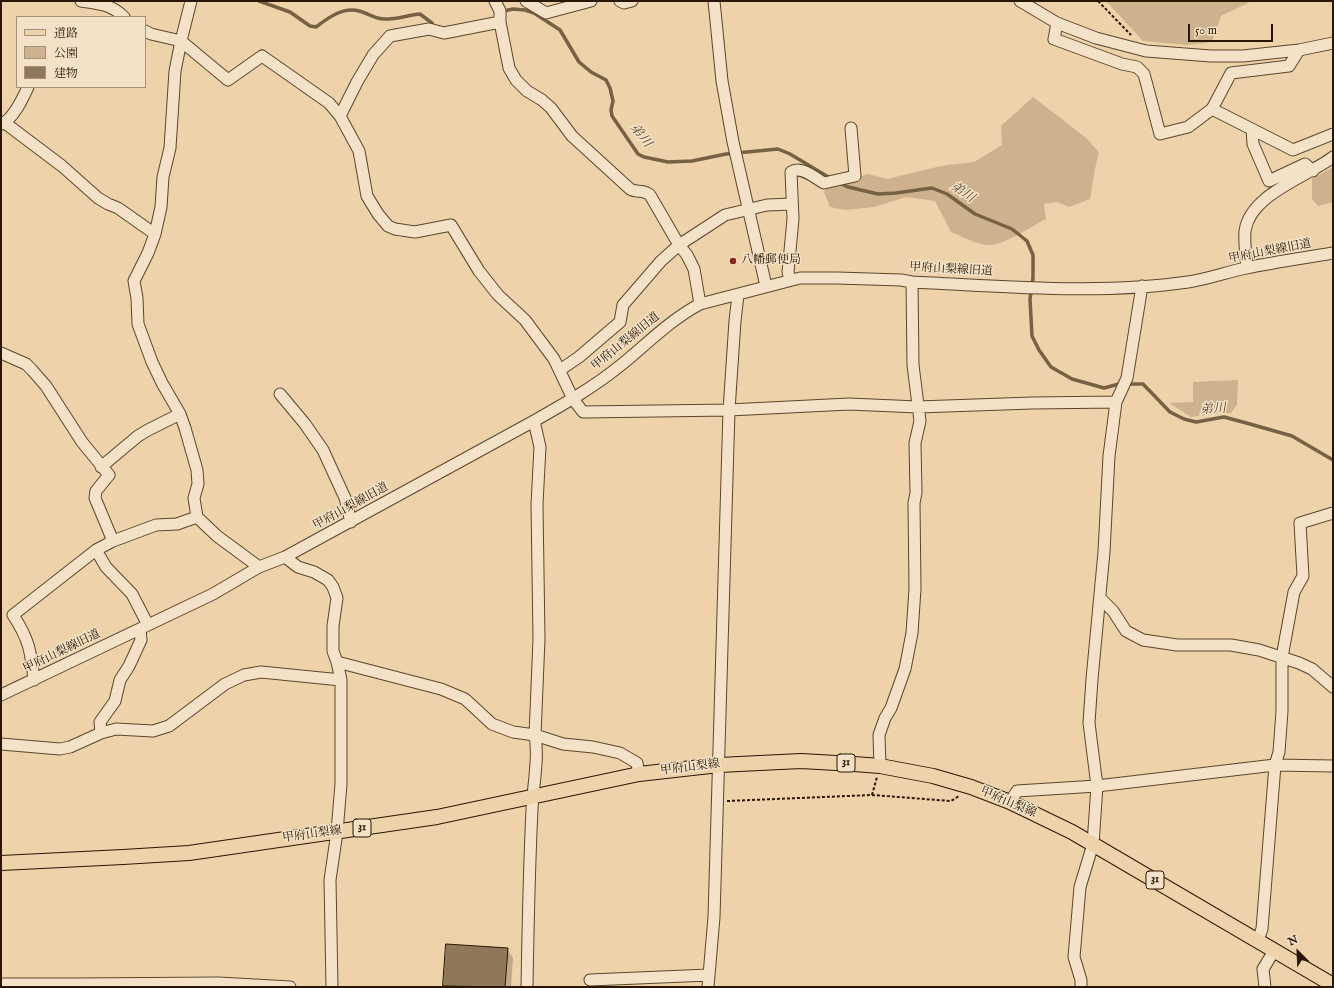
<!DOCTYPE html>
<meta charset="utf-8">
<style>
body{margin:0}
#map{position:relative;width:1334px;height:988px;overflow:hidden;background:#eed2aa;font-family:"IM FELL English","Noto Serif JP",serif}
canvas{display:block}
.frame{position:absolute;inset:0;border:2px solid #291701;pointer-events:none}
.legend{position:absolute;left:16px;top:16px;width:130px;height:72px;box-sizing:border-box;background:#f4e2c8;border:1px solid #a39178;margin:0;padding:5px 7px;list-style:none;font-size:12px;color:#291701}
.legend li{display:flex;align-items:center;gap:8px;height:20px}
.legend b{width:20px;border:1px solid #a39178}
.north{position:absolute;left:1278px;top:932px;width:40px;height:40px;-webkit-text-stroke:3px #f4e2c8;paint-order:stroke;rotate:336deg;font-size:11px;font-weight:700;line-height:16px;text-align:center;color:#291701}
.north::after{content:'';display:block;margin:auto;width:14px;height:18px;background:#291701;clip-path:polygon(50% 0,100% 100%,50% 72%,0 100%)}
.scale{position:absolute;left:1188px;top:24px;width:85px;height:18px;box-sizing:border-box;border:2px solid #291701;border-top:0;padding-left:5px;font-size:12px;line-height:14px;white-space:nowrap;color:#291701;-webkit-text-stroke:3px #f4e2c8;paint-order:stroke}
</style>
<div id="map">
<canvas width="1334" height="988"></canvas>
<div class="frame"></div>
<ul class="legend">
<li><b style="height:5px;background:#eed2aa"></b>道路</li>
<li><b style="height:11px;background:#cdb28d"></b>公園</li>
<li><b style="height:11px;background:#8f7859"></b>建物</li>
</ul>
<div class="north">N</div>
<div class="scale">50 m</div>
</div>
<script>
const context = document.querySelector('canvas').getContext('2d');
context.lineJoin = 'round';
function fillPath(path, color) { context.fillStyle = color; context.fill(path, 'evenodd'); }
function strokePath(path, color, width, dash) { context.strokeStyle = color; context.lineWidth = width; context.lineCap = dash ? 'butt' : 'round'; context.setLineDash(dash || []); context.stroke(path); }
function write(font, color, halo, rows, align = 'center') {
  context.font = font + ' "IM FELL English","Noto Serif JP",serif'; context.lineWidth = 3; context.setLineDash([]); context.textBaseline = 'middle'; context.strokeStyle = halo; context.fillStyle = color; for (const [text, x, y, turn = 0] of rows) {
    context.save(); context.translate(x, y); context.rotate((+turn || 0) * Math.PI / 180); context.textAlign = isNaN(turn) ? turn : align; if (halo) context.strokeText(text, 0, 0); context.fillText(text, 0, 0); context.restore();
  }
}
const green = new Path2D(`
 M 1106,1 L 1255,1 L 1250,2 L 1221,16 L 1212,42 L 1188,45 L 1143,41 Z
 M 1033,97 L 1085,137 L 1099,152 L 1095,169 L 1090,199 L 1069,207 L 1057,202 L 1044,204 L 1046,219 C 1034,225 1005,244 992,245 C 979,246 963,237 951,232 L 935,201 L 906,197 L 874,207 L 845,210 L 830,207 L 824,192 L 828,186 L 868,174 L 887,179 L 941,166 L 974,162 L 1002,145 L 1001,126 Z
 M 1333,167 L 1333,202 L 1318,206 L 1312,199 L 1312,179 Z
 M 1238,380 L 1237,405 L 1231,413 L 1219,413 L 1191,417 L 1169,403 L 1193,402 L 1193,382 Z`);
const shadow = new Path2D(`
 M 507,949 L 513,958 L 511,987 L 445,987 L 444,986 Z`);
const stream = new Path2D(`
 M 259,1 L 290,12 L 310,26 L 316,27 C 329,17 343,7 359,11 C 367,13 374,18 383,19 C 395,20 408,15 420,14 L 432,23
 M 504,11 L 513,9 L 525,10 L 534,13 L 560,30 L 579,62 L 591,72 L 606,80 L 610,88 L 613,101 L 611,110 L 612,116 L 638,154 L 644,157 L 668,162 L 692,161 L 726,154 L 778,149 L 790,154 L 830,178
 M 839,183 L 848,187 L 878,194 L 896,193 L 932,188 L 947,194 L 975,214 L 1012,229 L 1027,241 L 1033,255 L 1033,278 L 1030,299 L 1032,336 L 1039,350 L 1051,367 L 1072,379 L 1104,388 L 1119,384 L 1143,384 L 1170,412 L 1184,419 L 1196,422 L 1224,417 L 1250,424 L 1292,436 L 1333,460`);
const building = new Path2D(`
 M 446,944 L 508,948 L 505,987 L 443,986 Z`);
const path = new Path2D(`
 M 1098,1 L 1131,35
 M 872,795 L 877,777
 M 727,801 L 872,795 L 951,801 L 959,796`);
const minor = new Path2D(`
 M 81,1 C 99,4 111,4 124,17
 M 191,1 L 181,41 L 175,71 L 170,148 L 163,177 L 161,207 L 155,234 L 148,253 L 134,281 L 137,298 L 138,324 L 152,362 L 162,383 L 180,414 L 185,428 L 197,470 L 198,484 L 194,498 L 197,517 L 217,536 L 259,567
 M 495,1 L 500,11 L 500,22 L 509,68 L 516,80 L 527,91 L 542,100 L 551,108 L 572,136 L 630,189 C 636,193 644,189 650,195 L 679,245 L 687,255 L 694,269 L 700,304
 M 526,1 L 546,13 L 591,1
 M 620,1 L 624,3 L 632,1
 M 714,1 L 722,81 L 733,142 L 766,286
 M 1020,1 L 1057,23 L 1096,38 L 1146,51 L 1211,56 L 1243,56 L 1299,50 L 1333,43
 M 1057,23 L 1054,39 L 1122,64 L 1137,67 L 1144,74 L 1160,134 L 1188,127 L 1212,109 L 1231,73 L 1289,66 L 1299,50
 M 145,31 L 151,34 L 181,41 L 228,80 L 262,56 L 329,103 L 340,116 L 359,151 L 367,196 L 378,214 L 388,226 L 395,229 L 415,232 L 451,225 L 479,271 L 498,295 L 525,320 L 554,359 L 573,399 L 583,412 L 729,410 L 849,404 L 918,407 L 1032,403 L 1116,402
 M 1212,109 L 1293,150 L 1333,134
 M 340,116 L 357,82 L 373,55 L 390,36 L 429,29 L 444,33 L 500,22
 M 5,123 L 62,166 L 98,198 L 108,204 L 118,208 L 155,234
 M 1,124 C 13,120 23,98 28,87
 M 1252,129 L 1253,144 L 1269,181 L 1305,164 L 1313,171
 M 1247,268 C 1246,255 1244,243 1245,231 C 1250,194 1307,177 1333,157
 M 790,280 L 788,272 L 793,219 L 791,172 C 801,165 815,178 824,183 L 855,176 L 851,128
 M 1,353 L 26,364 L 32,370 L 46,386 L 82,442 L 109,475 L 96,491 L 95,498 L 113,541
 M 560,370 L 579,357 L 620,322 L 623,305 L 661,261 L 679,245 L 725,215 L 767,205 L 792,204
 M 280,394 L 305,424 L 323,450 L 345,498 L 351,522
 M 101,467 L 138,436 L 148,430 L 180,414
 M 96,550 L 106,567 L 132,594 L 148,625
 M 285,557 L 298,567 L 314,572 L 328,580 L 333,587 L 337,598 L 333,626 L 333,651 L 337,662 L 341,680 L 341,784 L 337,832 L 330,880 L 332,987
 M 1101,599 L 1113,611 L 1126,631 L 1143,640 L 1177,645 L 1231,645 L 1259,650 L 1299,663 L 1312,669 L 1333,687
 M 337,662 L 441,689 L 465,699 L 492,724 L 513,732 L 535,735 L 563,744 L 593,747 L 620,753 L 637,763 L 639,774
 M 34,680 C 31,652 29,639 13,615 L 96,550 L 113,541 L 156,525 L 177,524 L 197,517
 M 1,695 L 213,594 L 259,567 L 285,557 L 534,421 C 564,404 594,387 621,365 C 647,344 670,320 700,304 L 800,278 L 837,278 L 901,280 L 912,282 C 1002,286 1098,295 1188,282 C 1208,279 1227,272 1246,268 C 1275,262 1304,258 1333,253
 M 101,733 L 100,722 L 115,701 L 120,680 L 129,666 L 141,640 L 140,629
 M 1,744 L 60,749 L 70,747 L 101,733 L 116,729 L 153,731 L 169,726 L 225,684 L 244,675 L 261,672 L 341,680
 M 880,766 L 879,735 L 885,718 L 891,708 L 905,669 L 912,633 L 915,589 L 914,503 L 916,493 L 915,443 L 920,421 L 913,365 L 912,282
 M 1010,802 L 1017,791 L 1097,786 L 1275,765 L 1333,766
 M 1258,940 L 1262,929 L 1275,765 L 1279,752 L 1282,711 L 1282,657 L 1294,592 L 1303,576 L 1300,523 L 1333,513
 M 590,980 L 709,975
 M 1,984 L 74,984 L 219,983 L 290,987
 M 527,987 C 528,928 529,869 532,810 C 533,785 539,759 535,735 L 539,639 L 537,504 L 540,447 L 534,421
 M 708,987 L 714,917 L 729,410 L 735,321 L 738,295
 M 1081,987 L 1081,980 L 1074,957 L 1080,887 L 1093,844 L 1097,786 L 1089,723 L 1092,679 L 1104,552 L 1109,456 L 1116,402 L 1127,378 L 1142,286
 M 1265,987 L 1263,969 L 1274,951`);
const major = new Path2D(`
 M 1,863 L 123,857 L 189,853 L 437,817 L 639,774 L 719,765 L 801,761 L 854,764 L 880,766 L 933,776 L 971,787 L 1010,802 L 1072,832 L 1333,985`);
const markers = [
 [733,261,4,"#8f2418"]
];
const shields = [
 [846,763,18],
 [362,828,18],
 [1155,880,18]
];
const shieldNames = [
 ["31",846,763],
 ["31",362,828],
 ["31",1155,880]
];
const streetNames = [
 ["甲府山梨線旧道",1270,252,-11],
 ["甲府山梨線旧道",951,270,3],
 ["甲府山梨線旧道",626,342,-39],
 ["甲府山梨線旧道",351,507,-29],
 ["甲府山梨線旧道",62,652,-26],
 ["甲府山梨線",690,768,-7],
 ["甲府山梨線",1008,803,23],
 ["甲府山梨線",312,835,-8]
];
const poiNames = [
 ["八幡郵便局",741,261]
];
const waterNames = [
 ["弟川",640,136,51],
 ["弟川",962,193,33],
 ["弟川",1213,410,-4]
];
fillPath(green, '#cdb28d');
fillPath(shadow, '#0003');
strokePath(stream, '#776144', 3.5);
fillPath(building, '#8f7859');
strokePath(building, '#291701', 1);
strokePath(minor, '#5a462b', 13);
strokePath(major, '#291701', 16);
strokePath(path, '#291701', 2, [3, 2]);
strokePath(minor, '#f4e2c8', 11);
strokePath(major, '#eed2aa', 14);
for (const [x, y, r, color] of markers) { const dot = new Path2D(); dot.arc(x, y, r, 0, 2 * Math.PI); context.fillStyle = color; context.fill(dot); strokePath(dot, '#f4e2c8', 1.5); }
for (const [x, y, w] of shields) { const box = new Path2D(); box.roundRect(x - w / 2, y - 9, w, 18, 3); context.fillStyle = '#f4e2c8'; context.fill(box); strokePath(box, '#291701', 1); }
write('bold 11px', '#291701', null, shieldNames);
write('12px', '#291701', '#f4e2c8', streetNames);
write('12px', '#291701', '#f4e2c8', poiNames, 'left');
write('italic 13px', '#5d482e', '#f4e2c8', waterNames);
</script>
